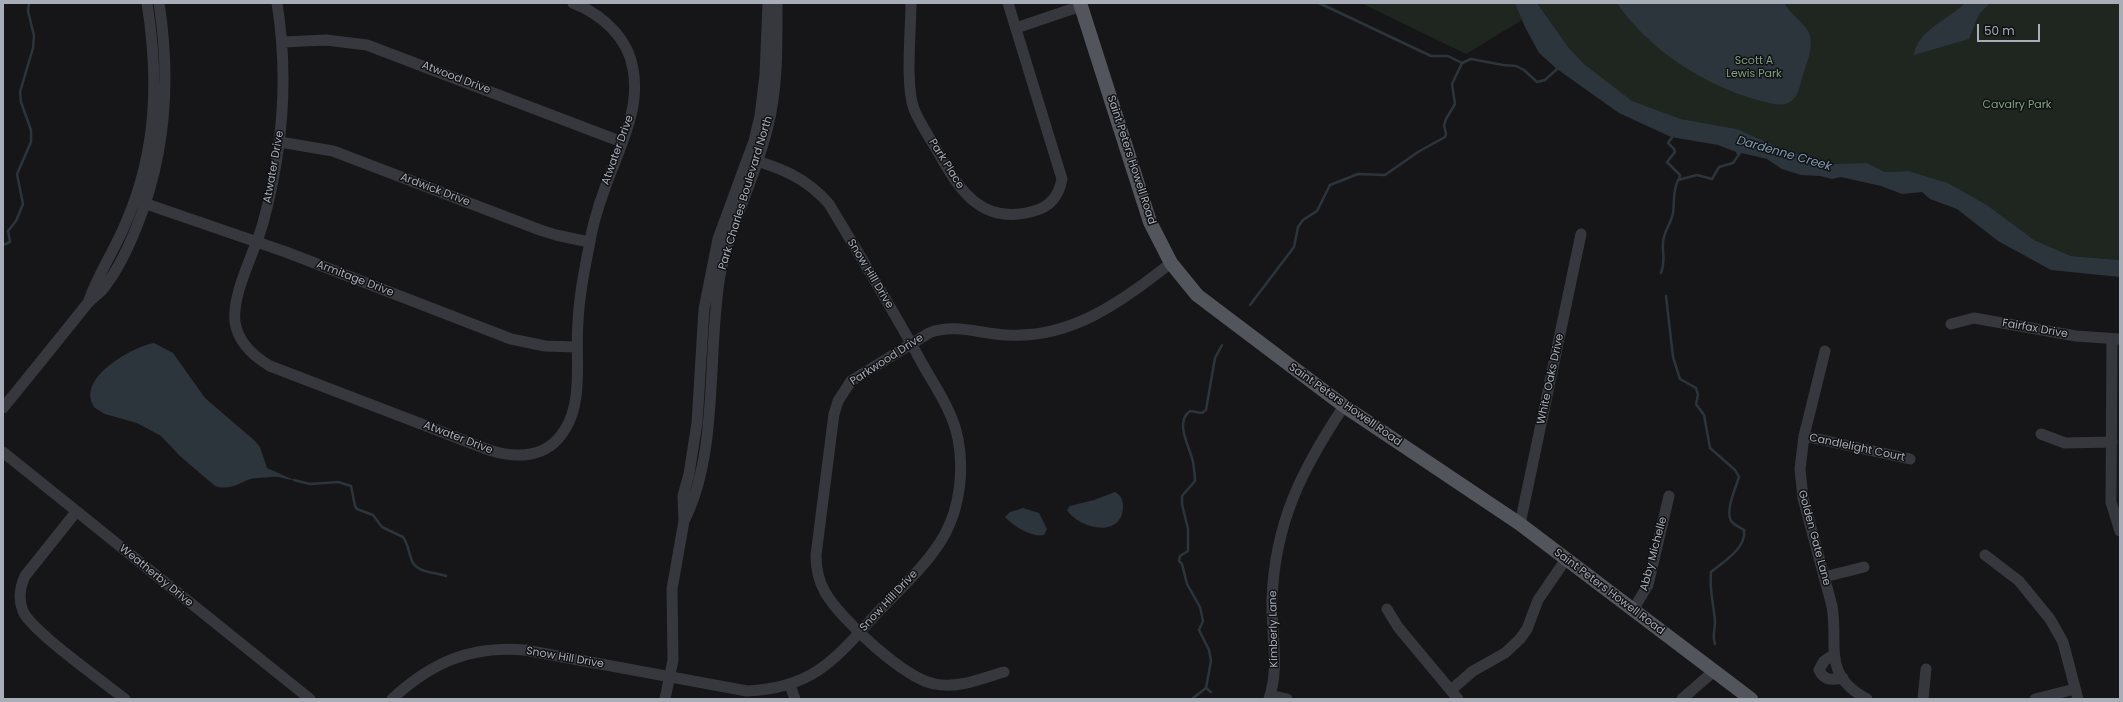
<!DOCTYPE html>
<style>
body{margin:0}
#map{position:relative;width:2123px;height:702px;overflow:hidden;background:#161618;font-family:Poppins,sans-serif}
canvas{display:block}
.frame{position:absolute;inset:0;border:4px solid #a8adb8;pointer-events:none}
.scale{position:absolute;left:1977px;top:24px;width:63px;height:18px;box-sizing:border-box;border:2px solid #a8adb8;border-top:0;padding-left:5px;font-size:12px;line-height:14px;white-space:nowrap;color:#a8adb8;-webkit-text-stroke:3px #111113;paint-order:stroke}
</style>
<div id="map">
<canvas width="2123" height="702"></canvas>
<div class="frame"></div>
<div class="scale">50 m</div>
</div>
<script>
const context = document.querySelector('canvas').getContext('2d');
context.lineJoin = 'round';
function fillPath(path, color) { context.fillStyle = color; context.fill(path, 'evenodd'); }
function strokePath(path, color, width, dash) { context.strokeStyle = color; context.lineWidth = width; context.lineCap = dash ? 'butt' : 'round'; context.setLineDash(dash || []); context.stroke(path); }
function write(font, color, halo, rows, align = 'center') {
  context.font = font + ' Poppins,sans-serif'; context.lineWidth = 3; context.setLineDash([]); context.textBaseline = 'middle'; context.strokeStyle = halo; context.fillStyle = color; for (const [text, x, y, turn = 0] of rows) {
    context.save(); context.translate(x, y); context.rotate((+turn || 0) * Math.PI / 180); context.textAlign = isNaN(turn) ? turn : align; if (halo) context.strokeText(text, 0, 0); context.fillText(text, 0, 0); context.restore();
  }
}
const green = new Path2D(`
 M 1361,3 L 1523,3 L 1527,17 L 1466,54 Z
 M 1537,3 L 2120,3 L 2120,260 L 2071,256 L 2034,240 L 1987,205 L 1948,183 L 1909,171 L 1885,172 L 1867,163 L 1829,164 L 1805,155 L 1789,152 L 1737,129 L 1681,119 L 1631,101 L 1584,64 L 1569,48 Z`);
const water = new Path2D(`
 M 1515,3 L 1537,3 L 1569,48 L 1584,64 L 1632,101 L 1681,119 L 1737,129 L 1789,152 L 1805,155 L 1829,164 L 1867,163 L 1885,172 L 1909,171 L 1948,183 L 1987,205 L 2034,240 L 2071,256 L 2120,260 L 2120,277 L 2051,270 L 1998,241 L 1957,209 L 1930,199 L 1922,192 L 1902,194 L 1881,186 L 1841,177 L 1832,179 L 1820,176 L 1801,175 L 1782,169 L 1767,159 L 1742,153 L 1737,155 L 1736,152 L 1718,145 L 1671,137 L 1619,113 L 1557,69 L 1539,53 L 1525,27 Z
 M 1617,3 L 1784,3 C 1790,13 1799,19 1806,28 C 1817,42 1806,64 1802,78 C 1800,86 1798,97 1790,102 C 1780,108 1768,102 1757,100 C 1703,84 1649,50 1617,3 Z
 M 1965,3 L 1990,3 L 1979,14 L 1969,39 L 1914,55 C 1917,30 1950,19 1965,3 Z
 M 154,343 L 173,353 L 205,398 L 255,441 L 260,447 L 267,468 L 294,480 C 289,480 284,478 279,477 C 273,476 264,478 257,478 C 243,478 235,492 215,486 L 180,456 L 161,436 L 137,423 L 105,414 L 95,408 C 74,379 132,347 154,343 Z
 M 1115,492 C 1121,495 1123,500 1123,507 C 1122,539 1079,529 1067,510 L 1070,506 L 1094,500 Z
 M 1023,508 L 1039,513 L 1047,529 L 1044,535 C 1032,538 1012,525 1005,517 L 1010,512 Z`);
const stream = new Path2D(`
 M 1319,3 L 1431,56 L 1448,56 L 1462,63
 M 1673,136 L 1668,143 L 1674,149 L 1675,152 L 1667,162 L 1680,175 L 1679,180
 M 3,245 L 10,242 L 8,231 L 16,221 L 23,204 L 17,174 L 31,142 L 31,130 L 21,102 L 20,92 L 33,48 L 34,36 L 28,11 L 29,3
 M 1661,273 C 1666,259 1662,254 1663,242 C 1664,231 1671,224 1673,213 C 1675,200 1672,194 1678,180 L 1697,175 L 1712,179 L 1719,167 L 1733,163 L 1740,153
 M 1666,296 L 1673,357 L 1680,379 L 1696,388 L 1698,395 L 1696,404 L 1704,415 L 1710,448 L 1735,470 L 1739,477 C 1736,487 1723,515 1733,523 C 1736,526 1740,527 1744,530 C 1747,548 1723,562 1711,572 C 1709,590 1714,605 1715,622 C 1715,630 1712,636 1715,644
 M 1250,305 L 1294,247 L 1298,227 L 1303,220 L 1317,211 L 1330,185 L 1358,174 L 1385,175 L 1418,152 L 1445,137 L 1446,134 L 1444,125 L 1446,119 L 1455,104 L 1452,84 L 1462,63 L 1471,59 L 1503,65 L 1516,66 L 1524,70 L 1537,82 L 1545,80 L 1557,69 L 1559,69
 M 294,480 L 310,484 L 338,482 L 351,486 L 355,506 L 357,509 L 373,515 L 382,527 L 403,537 C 408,544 408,550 411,558 C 414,573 435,572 446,576
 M 1206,688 L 1211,692
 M 1192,699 L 1206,688 L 1211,661 L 1209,650 L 1199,630 L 1203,621 L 1200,607 L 1187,584 L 1182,564 L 1179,561 L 1180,556 L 1188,551 L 1188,529 L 1182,504 L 1182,496 L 1195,481 C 1195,475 1194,468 1193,462 C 1190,447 1174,423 1190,411 L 1202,413 L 1206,410 L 1215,358 L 1222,345`);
const minor = new Path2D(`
 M 277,3 C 289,78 283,150 263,223 C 255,252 232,292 235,322 C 238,342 253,356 270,366 L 489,450 C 517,459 547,458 564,431 C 584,402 575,356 578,322 C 579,296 584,271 589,247 C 592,227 598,207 605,188 C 618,150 641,111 633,69 C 628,38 602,14 573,3
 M 911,3 C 911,30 905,85 914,109 C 920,124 930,138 938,152 C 960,191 982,226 1034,211 C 1050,207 1059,195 1062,179 L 1008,3
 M 1016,28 L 1081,6
 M 283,42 L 326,40 L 367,45 L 622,142
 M 280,142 L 333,151 L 540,230 L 556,235 L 589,242
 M 135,200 L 286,252 L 511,339 L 545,346 L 577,347
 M 89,300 C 99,272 116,248 127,220 C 157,149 159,79 147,3
 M 1951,324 L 1974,318 L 2076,336 L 2119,339
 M 2112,339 L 2111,502 L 2120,531
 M 1825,351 L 1804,436 L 1800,469 L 1803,498 L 1832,606 C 1839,646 1821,674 1867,699
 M 3,408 C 31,374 59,339 87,304 C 93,297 101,293 106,285 C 119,268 129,246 137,226 C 166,154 171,80 159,3
 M 2041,434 L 2065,443 L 2112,442
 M 1804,436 L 1910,459
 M 3,452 L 310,699
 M 76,512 L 25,576 C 20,587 18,599 23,611 C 30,630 105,683 125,699
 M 685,519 C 719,451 707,351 720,275 C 730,224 756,177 768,126 C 778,85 777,44 777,3
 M 1520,524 L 1581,234
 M 1985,555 L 2019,581 L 2050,619 L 2063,642 L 2078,699
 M 1824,577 L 1864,567
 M 1387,609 L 1398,627 L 1458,699
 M 1633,610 L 1648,585 L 1669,496
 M 1833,655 L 1824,661 L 1819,670 C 1824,681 1832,680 1843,678
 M 1004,672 C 982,678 958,689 935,684 C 905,679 840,619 825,592 C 818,580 816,568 816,555 L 834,414 L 838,401 L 851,381 L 929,333 C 954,323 981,334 1007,335 C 1072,339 1122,301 1171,263
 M 790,685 L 795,699
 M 1451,690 L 1473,671 L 1505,653 L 1520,639 L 1527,629 L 1538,600 L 1566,559
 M 1270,695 L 1287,699
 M 392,699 C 431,663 470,645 525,650 L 747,691 C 815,688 836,658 879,611 C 902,587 929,563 945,534 C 960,506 964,470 958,439 C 953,412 936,388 923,365 C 893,310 861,257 829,204 C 806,177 780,168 748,158
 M 665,699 L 673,660 L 672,589 L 684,521 L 683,496 L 689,474 L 697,423 L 704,309 L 718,239 L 754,141 L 760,116 L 765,75 L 768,3
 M 1269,699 C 1280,666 1271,633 1272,599 C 1275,522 1302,469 1344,406
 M 1682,699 L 1714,671
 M 1923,699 L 1926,669
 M 2035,699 L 2075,689`);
const major = new Path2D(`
 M 1080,3 L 1150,222 L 1171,263 L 1197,295 L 1344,406 L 1520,524 L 1751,699`);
const parkNames = [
 ["Scott A",1754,61],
 ["Lewis Park",1754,74],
 ["Cavalry Park",2017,105]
];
const streetNames = [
 ["Atwood Drive",456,78,21],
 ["Atwater Drive",618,150,-70],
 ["Saint Peters Howell Road",1131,160,72],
 ["Park Place",946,164,58],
 ["Atwater Drive",274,167,-80],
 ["Ardwick Drive",435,190,21],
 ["Park Charles Boulevard North",746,193,-73],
 ["Snow Hill Drive",870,274,59],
 ["Armitage Drive",355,279,21],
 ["Fairfax Drive",2035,329,10],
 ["Parkwood Drive",887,360,-33],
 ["White Oaks Drive",1551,379,-78],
 ["Saint Peters Howell Road",1345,405,35],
 ["Atwater Drive",458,438,21],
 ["Candlelight Court",1857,448,12],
 ["Golden Gate Lane",1814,538,75],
 ["Abby Michelle",1654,554,-75],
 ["Weatherby Drive",156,576,39],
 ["Saint Peters Howell Road",1609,592,37],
 ["Snow Hill Drive",889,601,-47],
 ["Kimberly Lane",1274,629,-91],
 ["Snow Hill Drive",565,658,10]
];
const waterNames = [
 ["Dardenne Creek",1784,154,16]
];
fillPath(green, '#1e261f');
fillPath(water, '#2c353c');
strokePath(stream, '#2c353c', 2.5);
strokePath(minor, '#37383d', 11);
strokePath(major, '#53555c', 14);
write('11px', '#7fa381', '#111113', parkNames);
write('11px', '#a8adb8', '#111113', streetNames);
write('italic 12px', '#7f9bb3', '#111113', waterNames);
</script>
